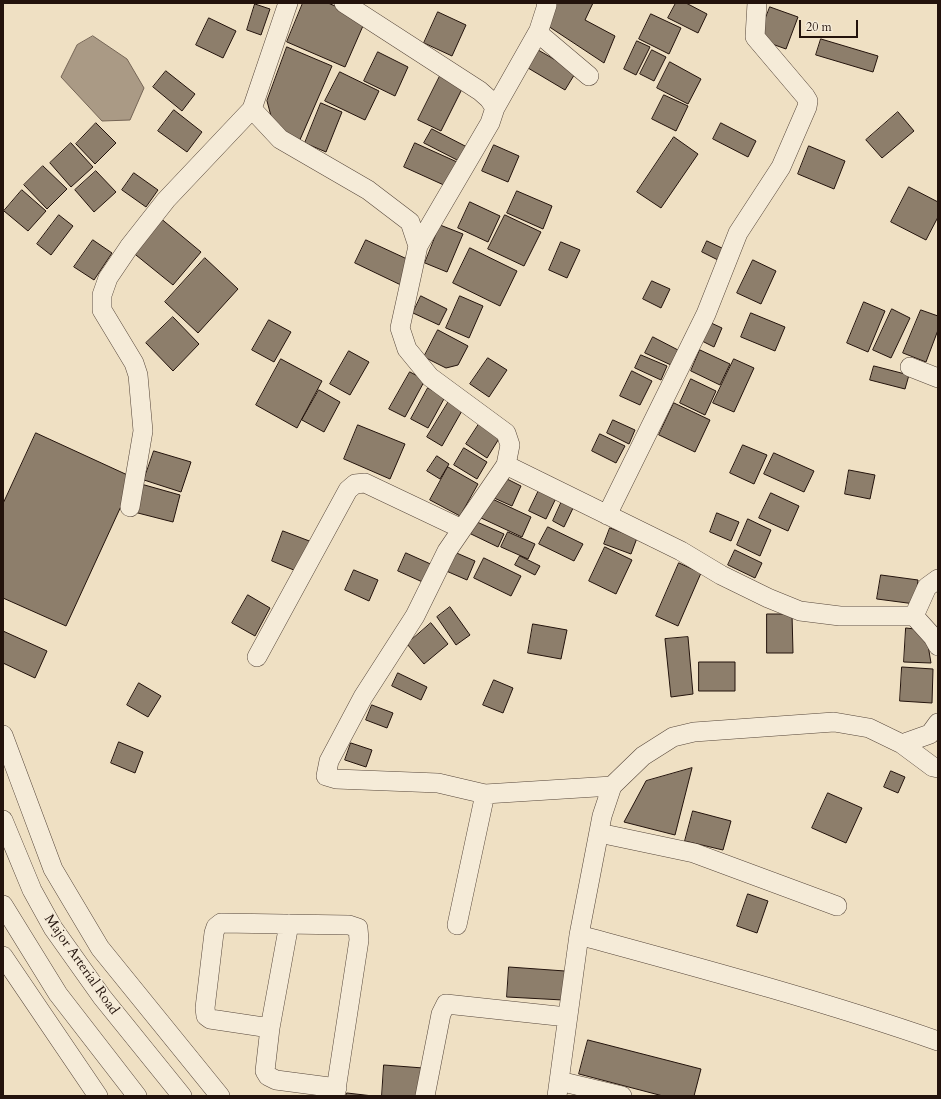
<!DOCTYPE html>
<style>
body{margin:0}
#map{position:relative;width:941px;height:1099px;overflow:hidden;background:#efe0c3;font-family:Cardo,serif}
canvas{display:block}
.frame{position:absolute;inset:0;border:4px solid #23130c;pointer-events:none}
.scale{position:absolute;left:799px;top:20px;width:59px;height:18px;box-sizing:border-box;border:2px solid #23130c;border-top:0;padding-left:5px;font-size:12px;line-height:14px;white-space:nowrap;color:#23130c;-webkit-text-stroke:3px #f5ebd8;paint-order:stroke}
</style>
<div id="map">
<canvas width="941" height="1099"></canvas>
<div class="frame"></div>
<div class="scale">20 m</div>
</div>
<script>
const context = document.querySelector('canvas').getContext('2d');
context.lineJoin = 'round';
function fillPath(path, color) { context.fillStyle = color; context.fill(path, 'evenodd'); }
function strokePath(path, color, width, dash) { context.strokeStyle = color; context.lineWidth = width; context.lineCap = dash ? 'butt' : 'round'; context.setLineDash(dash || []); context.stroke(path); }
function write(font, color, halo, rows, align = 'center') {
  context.font = font + ' Cardo,serif'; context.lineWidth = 3.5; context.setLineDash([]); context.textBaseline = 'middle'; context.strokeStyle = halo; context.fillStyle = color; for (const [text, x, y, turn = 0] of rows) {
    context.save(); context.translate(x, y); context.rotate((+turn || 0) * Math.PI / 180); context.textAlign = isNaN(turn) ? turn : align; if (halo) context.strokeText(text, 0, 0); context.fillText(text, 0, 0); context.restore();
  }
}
const water = new Path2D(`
 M 93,36 L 127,59 L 144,88 L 130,120 L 102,121 L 61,77 L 77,45 Z`);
const building = new Path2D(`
 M 303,3 L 328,3 L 366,19 L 345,67 L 287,42 Z
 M 555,3 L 593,3 L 585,20 L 615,36 L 604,63 L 545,24 Z
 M 676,3 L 686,3 L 707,14 L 698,33 L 668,18 Z
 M 255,4 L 270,9 L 261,35 L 247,30 Z
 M 770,7 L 798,17 L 786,49 L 758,39 Z
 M 438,12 L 466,25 L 452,56 L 424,43 Z
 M 651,14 L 681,28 L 669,54 L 639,39 Z
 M 209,18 L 236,31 L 223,58 L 196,45 Z
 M 821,39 L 878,56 L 873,72 L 816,55 Z
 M 637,41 L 650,47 L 636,75 L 624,69 Z
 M 287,47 L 332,66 L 299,142 L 277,131 L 271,116 L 267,101 Z
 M 533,47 L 576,72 L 565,90 L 523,65 Z
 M 652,50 L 666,57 L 654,81 L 640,74 Z
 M 378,52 L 408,67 L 395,96 L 364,81 Z
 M 670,62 L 701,79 L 688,104 L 657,88 Z
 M 166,71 L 195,94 L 182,111 L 153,87 Z
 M 340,72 L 379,91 L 365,120 L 325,101 Z
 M 441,74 L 464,85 L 441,131 L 418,120 Z
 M 664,95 L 688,106 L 676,131 L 652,119 Z
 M 321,103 L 342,112 L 326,152 L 305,143 Z
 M 174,110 L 202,132 L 187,152 L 158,131 Z
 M 898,112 L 914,131 L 882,158 L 866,140 Z
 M 96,123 L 116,143 L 95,164 L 76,144 Z
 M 721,123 L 756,141 L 748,157 L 713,139 Z
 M 432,129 L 467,147 L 459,161 L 424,143 Z
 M 674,137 L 698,154 L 661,208 L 637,192 Z
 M 71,143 L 93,167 L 71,187 L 50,163 Z
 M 415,143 L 457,162 L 446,186 L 404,167 Z
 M 494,145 L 519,156 L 508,182 L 482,171 Z
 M 809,146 L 845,161 L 834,189 L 798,174 Z
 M 43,166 L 67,189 L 47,209 L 24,185 Z
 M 96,171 L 116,192 L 94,212 L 75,190 Z
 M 134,173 L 158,190 L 146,207 L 122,190 Z
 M 909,187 L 938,202 L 938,217 L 926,240 L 891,222 Z
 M 22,190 L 46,211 L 28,231 L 4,211 Z
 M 517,191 L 552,206 L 543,229 L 507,213 Z
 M 470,202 L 500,216 L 488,242 L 458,228 Z
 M 59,215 L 73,226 L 51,255 L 37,244 Z
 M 505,215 L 541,232 L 524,266 L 488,249 Z
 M 159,217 L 201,252 L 173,285 L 131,251 Z
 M 440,225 L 463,234 L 447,272 L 425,263 Z
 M 93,240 L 112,253 L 94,280 L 74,267 Z
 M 366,240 L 407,259 L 403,286 L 355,263 Z
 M 707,241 L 724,249 L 718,260 L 702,252 Z
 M 561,242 L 580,250 L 567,278 L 549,270 Z
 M 470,248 L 517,271 L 500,306 L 453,283 Z
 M 205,258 L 238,289 L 198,333 L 165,302 Z
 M 753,260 L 776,271 L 761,304 L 737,293 Z
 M 652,281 L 670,289 L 661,308 L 643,299 Z
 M 421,296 L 447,309 L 439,325 L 413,313 Z
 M 460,296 L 483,306 L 469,338 L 446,328 Z
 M 864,302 L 885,311 L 868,352 L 847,343 Z
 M 892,309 L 910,318 L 891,358 L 873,350 Z
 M 921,310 L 938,316 L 938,330 L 926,362 L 903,353 Z
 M 751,313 L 785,327 L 775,351 L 741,337 Z
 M 173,317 L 199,344 L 173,371 L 146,343 Z
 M 269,320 L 291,332 L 274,362 L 252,350 Z
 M 709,322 L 722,328 L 714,347 L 700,340 Z
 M 438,330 L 468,346 L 458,365 L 446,368 L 424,357 Z
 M 653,337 L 678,350 L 671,365 L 645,353 Z
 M 700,350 L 730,364 L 720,385 L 691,371 Z
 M 349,351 L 369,362 L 350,395 L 330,384 Z
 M 641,355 L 667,366 L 661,380 L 635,368 Z
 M 488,358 L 507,370 L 489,397 L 470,384 Z
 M 281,359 L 322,381 L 297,428 L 256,405 Z
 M 734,359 L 754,368 L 734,412 L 713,403 Z
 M 874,366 L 909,375 L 905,389 L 870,380 Z
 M 632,371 L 652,381 L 640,405 L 620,396 Z
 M 410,372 L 425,380 L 405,417 L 389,409 Z
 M 691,379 L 716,391 L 705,415 L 680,403 Z
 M 428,388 L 445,397 L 428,428 L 411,419 Z
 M 319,390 L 340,402 L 324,432 L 302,420 Z
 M 449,401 L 463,409 L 442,446 L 427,437 Z
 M 674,403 L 710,420 L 695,452 L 659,435 Z
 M 613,420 L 635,430 L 629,444 L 607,433 Z
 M 479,424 L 500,437 L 487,458 L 466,444 Z
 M 358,425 L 405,444 L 390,479 L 344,459 Z
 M 36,433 L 134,478 L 66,626 L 3,598 L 3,504 Z
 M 600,434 L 625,446 L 616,463 L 592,451 Z
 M 743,445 L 767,455 L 754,484 L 730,473 Z
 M 464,448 L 487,462 L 477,479 L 454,465 Z
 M 154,451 L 191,462 L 181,492 L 144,480 Z
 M 774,453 L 814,471 L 804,492 L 764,474 Z
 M 437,456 L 449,464 L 440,479 L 427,471 Z
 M 448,467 L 478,484 L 460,516 L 430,500 Z
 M 849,470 L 875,475 L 870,499 L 845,494 Z
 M 503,477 L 521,486 L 512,506 L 494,498 Z
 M 141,484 L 180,495 L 173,522 L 134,512 Z
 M 540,488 L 557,496 L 546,519 L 529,511 Z
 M 771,493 L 799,506 L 788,531 L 759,518 Z
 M 488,497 L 531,517 L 522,537 L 479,517 Z
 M 562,501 L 574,506 L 564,527 L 553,521 Z
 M 717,513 L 739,522 L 731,541 L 710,532 Z
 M 748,519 L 771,530 L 760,556 L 737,545 Z
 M 477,522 L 504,534 L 498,547 L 471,534 Z
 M 548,527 L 583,544 L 574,561 L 539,544 Z
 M 610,528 L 637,538 L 631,554 L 604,544 Z
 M 283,531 L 312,542 L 301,573 L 272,561 Z
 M 508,532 L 535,544 L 528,559 L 501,547 Z
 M 605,547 L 632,560 L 616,594 L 589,581 Z
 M 735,550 L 762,563 L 755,578 L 728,565 Z
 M 452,551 L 475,561 L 467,580 L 444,570 Z
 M 406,553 L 435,566 L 427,584 L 398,571 Z
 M 520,556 L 540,566 L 535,575 L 515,565 Z
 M 484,558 L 521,576 L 511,596 L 474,578 Z
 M 679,563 L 701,573 L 678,626 L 656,616 Z
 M 354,570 L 378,580 L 369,601 L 345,590 Z
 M 881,575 L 918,580 L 915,604 L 877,599 Z
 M 248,595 L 270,608 L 255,636 L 232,623 Z
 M 450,607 L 470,635 L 456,645 L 437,617 Z
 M 767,614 L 792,614 L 793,653 L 767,653 Z
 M 431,623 L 448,644 L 424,664 L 407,644 Z
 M 533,624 L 567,630 L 561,659 L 528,653 Z
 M 906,628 L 915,629 L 928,645 L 931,663 L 904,662 Z
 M 3,631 L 47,651 L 35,678 L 3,663 Z
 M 688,637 L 693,694 L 671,697 L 665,639 Z
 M 699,662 L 735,662 L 735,691 L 699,691 Z
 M 902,667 L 933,669 L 932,703 L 900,701 Z
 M 398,673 L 427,687 L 421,700 L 392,686 Z
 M 494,680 L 513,688 L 503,713 L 483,705 Z
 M 139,683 L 161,696 L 148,717 L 127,705 Z
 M 372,705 L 393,713 L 387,728 L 366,720 Z
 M 119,742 L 143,752 L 135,773 L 111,763 Z
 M 351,743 L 372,750 L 366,767 L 345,760 Z
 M 692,768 L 675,835 L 624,822 L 646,781 Z
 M 891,771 L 905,777 L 898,793 L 884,787 Z
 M 828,793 L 862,808 L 846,843 L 812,828 Z
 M 693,811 L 731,821 L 723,850 L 685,841 Z
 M 748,894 L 768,901 L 757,933 L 737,926 Z
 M 509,967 L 565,971 L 563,1000 L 507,997 Z
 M 588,1040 L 701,1069 L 694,1096 L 663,1096 L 579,1074 Z
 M 384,1065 L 423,1068 L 421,1096 L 382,1096 Z
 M 347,1093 L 373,1096 L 346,1096 Z`);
const minor = new Path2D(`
 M 288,3 L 252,109 L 280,139 L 368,190 L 410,222 L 418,246 L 400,328 L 407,349 L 430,377 L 506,433 L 510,445 L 506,465 L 681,551 L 721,575 L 768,598 L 800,611 L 840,616 L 914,616 L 927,587 L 938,579
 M 344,3 L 480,91 L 489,99 L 495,108 L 490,123 L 418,246
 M 546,3 L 547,5 L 538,33 L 589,76
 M 495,108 L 538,32
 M 910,367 L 938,378
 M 506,465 L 447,551 L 415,616 L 363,697 L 329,761 L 326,776 L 336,779 L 438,783 L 485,794 L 612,786
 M 130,507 L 143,431 L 138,375 L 134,363 L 102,310 L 102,295 L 108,278 L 129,247 L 166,200 L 252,109
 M 607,515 L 706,314 L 738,233 L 781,167 L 807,107 L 808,101 L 805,96 L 755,37 L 757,3
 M 914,616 L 933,637 L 938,646
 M 257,657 L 348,490 L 355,484 L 365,483 L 462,529
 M 3,735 L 53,869 L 100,948 L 220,1096
 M 902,744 L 930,734 L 938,723
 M 3,820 L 32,890 L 53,928 L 102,997 L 182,1096
 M 599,833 L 694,853 L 837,906
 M 3,905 L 58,994 L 137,1096
 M 457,925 L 485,794
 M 579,935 C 700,968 820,1000 938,1041
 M 3,956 L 98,1096
 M 270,1028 L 289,924
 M 559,1081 L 622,1096
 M 335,1096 L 359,940 L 358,928 L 349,925 L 221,923 L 216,927 L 214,933 L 205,1008 L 206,1016 L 210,1019 L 270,1028 L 265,1071 L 268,1076 L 276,1080 L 337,1088
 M 425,1096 L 441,1014 L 446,1004 L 567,1017
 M 557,1096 L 579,935 L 602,816 L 612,786 L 643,756 L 673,737 L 694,732 L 834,722 L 869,728 L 902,744 L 933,767 L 938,768`);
const streetNames = [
 ["Major Arterial Road",81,965,55]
];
fillPath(water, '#aa9a85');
strokePath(water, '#746455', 1);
fillPath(building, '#8d7e6b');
strokePath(building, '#23130c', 1);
strokePath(minor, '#56463a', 20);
strokePath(minor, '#f5ebd8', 19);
write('14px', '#23130c', '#f5ebd8', streetNames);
</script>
